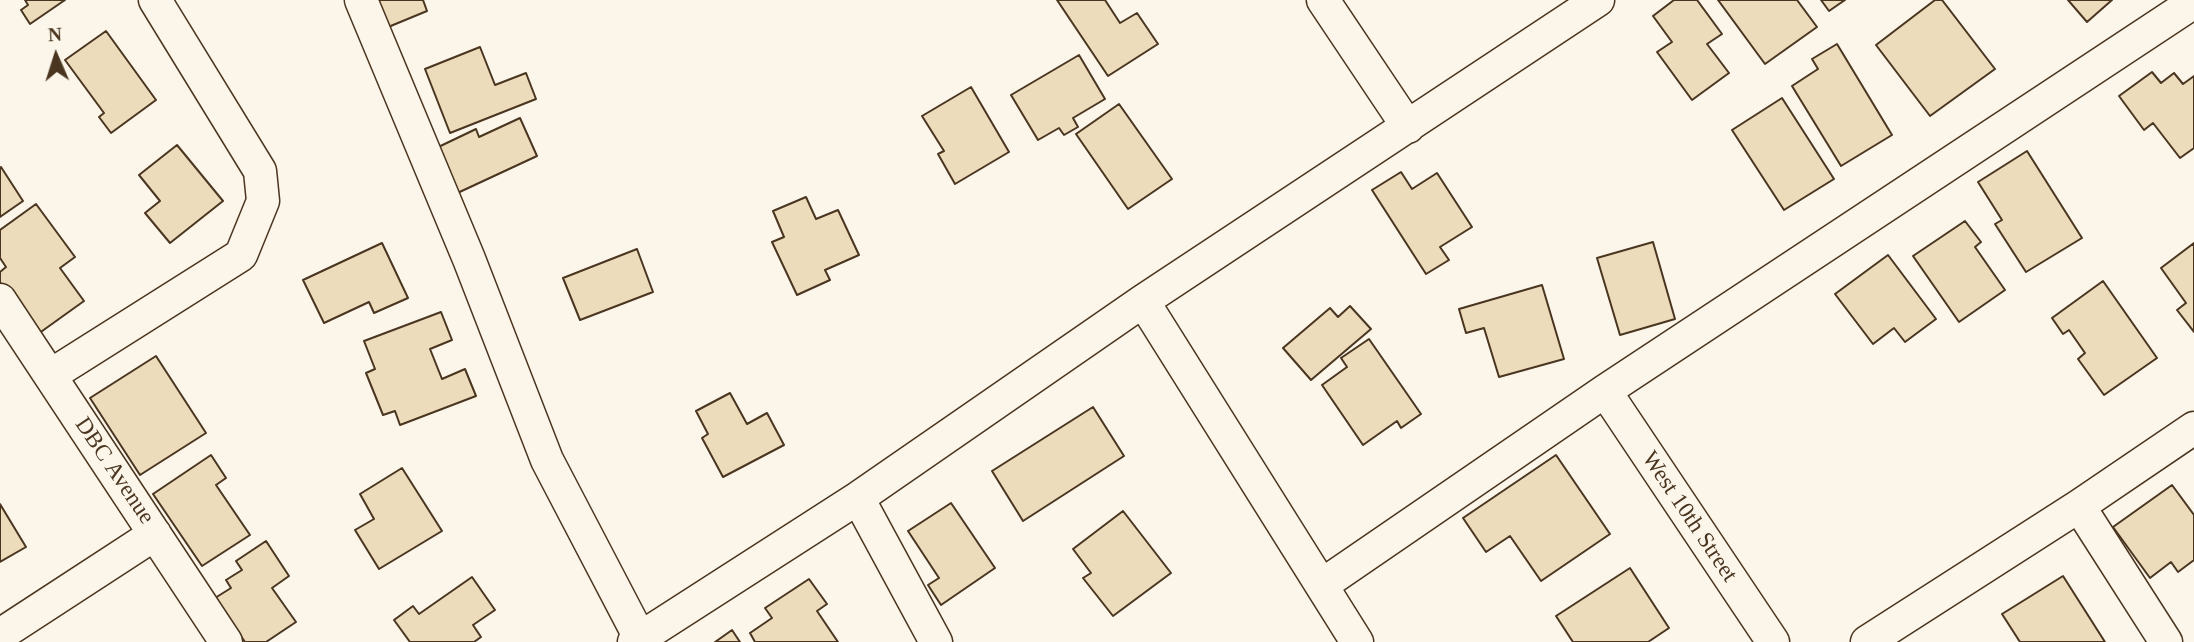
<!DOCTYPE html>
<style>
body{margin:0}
#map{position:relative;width:2194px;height:642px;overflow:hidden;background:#fbf6e9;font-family:Georgia,serif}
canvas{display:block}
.north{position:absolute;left:21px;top:21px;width:70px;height:70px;-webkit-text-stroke:5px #fbf6e9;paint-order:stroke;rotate:357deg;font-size:19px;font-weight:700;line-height:28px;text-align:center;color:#4a3520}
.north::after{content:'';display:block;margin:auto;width:24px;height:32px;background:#4a3520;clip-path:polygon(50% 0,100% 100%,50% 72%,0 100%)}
</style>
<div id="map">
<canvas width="2194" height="642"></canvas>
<div class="north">N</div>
</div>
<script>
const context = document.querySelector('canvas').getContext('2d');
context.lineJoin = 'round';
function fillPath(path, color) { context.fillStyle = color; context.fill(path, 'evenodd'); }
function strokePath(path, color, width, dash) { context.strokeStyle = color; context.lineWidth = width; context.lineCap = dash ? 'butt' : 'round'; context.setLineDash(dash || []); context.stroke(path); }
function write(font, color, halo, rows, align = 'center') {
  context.font = font + ' Georgia,serif'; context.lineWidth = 5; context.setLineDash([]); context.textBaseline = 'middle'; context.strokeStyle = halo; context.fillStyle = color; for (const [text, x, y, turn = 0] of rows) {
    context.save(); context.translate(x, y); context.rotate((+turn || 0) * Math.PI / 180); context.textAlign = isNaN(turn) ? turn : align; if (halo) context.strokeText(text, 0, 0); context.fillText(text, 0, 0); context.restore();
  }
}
const building = new Path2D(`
 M 25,0 L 65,0 L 30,24 L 21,10 L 28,5 Z
 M 368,0 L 423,0 L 427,11 L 381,30 Z
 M 1057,0 L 1105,0 L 1120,23 L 1137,13 L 1158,44 L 1108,76 Z
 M 1674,0 L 1697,0 L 1722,34 L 1707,44 L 1729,73 L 1692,100 L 1657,52 L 1672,42 L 1653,16 Z
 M 1718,0 L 1797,0 L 1817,27 L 1765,64 Z
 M 1821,0 L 1845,0 L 1829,11 Z
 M 1935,0 L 1942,0 L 1995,69 L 1930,116 L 1876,45 Z
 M 2068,0 L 2112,0 L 2087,22 Z
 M 106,31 L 156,100 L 111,133 L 99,117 L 104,113 L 65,60 Z
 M 1837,44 L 1892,135 L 1841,166 L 1792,86 L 1818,69 L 1812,59 Z
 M 480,47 L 495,85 L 526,73 L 536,99 L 450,133 L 425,69 Z
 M 1079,55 L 1105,99 L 1073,118 L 1078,127 L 1064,135 L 1059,128 L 1038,140 L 1011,95 Z
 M 2152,72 L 2161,83 L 2174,73 L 2183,84 L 2194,76 L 2194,148 L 2180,158 L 2153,123 L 2144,130 L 2119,96 Z
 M 971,87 L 1009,152 L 955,184 L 938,154 L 944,151 L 922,116 Z
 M 1782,98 L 1834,179 L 1784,210 L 1732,130 Z
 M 1119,104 L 1172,179 L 1128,209 L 1076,134 Z
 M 520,118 L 537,156 L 451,196 L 430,151 L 476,129 L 479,137 Z
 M 177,145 L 223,201 L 170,243 L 145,213 L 160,201 L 139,175 Z
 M 2027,151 L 2082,238 L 2026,272 L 1995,224 L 2002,220 L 1978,182 Z
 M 1,167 L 23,201 L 0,217 L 0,168 Z
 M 1401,172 L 1412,189 L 1437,173 L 1472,227 L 1440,247 L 1449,260 L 1426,274 L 1372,190 Z
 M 806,197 L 816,219 L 838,210 L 859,255 L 825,270 L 830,280 L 797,295 L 772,242 L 784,237 L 773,211 Z
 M 36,204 L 75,257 L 60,268 L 84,301 L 38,334 L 0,282 L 0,272 L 6,267 L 0,258 L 0,230 Z
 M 1965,221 L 1981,242 L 1975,247 L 2005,290 L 1959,322 L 1913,256 Z
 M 1653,242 L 1675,319 L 1620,335 L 1597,258 Z
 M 382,243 L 408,298 L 374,313 L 369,302 L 324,323 L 303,280 Z
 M 2194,243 L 2194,332 L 2177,310 L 2186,303 L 2161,268 Z
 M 637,249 L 653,292 L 580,320 L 563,278 Z
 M 1888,255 L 1936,319 L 1905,342 L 1894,328 L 1873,344 L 1835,294 Z
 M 2103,281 L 2157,358 L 2104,395 L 2078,359 L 2085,353 L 2069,330 L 2063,334 L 2052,318 Z
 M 1542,285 L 1564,359 L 1499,377 L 1484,328 L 1466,333 L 1459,309 Z
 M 1350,306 L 1371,329 L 1311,380 L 1283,348 L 1330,308 L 1338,317 Z
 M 441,312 L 452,340 L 430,349 L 442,379 L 465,369 L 476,396 L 400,425 L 395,411 L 383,415 L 366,373 L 375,369 L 364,341 Z
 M 1369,339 L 1421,414 L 1401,428 L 1397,421 L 1363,445 L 1322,385 L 1347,367 L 1341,358 Z
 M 156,356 L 206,433 L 140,475 L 90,398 Z
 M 730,393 L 747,424 L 767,413 L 784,445 L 723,477 L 702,438 L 708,434 L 696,411 Z
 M 1093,407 L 1124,456 L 1023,521 L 992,471 Z
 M 211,455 L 226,478 L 216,485 L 250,535 L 202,566 L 153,494 Z
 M 1556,455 L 1610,534 L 1541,581 L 1510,536 L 1486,552 L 1463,518 Z
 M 402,468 L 442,531 L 379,569 L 355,530 L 374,519 L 360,494 Z
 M 2172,485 L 2194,515 L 2194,560 L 2178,572 L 2171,562 L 2150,578 L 2113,527 Z
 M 951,503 L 995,568 L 941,605 L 928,585 L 939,578 L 908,531 Z
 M 0,504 L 26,547 L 0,562 Z
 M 1123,511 L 1171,573 L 1113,616 L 1083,578 L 1091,573 L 1073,549 Z
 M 266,541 L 289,576 L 272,588 L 296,622 L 266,642 L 245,642 L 215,598 L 231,588 L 226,580 L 242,570 L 236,561 Z
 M 1630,568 L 1669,628 L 1648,642 L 1573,642 L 1556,616 Z
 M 2063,576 L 2105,642 L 2020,642 L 2002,614 Z
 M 472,577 L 495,610 L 473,625 L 481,637 L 474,642 L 410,642 L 394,620 L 413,606 L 419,614 Z
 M 809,579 L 827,604 L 817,611 L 838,642 L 755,642 L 750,633 L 772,618 L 765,608 Z
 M 732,630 L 740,642 L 715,642 Z`);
const street = new Path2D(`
 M 361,0 L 469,259 L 547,460 L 640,638
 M 1323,0 L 1408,127
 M 0,300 L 226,642
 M 1143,301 L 1357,642
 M 51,375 L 241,255 L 263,201 L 260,171 L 155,0
 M 1605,391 L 1773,642
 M 858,498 L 936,642
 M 2079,506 L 2166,642
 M 1322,585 L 1605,391 L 2194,2
 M 0,635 L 155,534
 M 634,642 L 858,498 L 1143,301 L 1598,0
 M 1867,642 L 2079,506 L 2194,428`);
const streetNames = [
 ["DBC Avenue",114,471,56],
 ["West 10th Street",1689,517,56]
];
fillPath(building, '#ecdcbc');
strokePath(building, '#4a3520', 2);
strokePath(street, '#4a3520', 35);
strokePath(street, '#fbf6e9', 32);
write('23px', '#4a3520', '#fbf6e9', streetNames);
</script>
